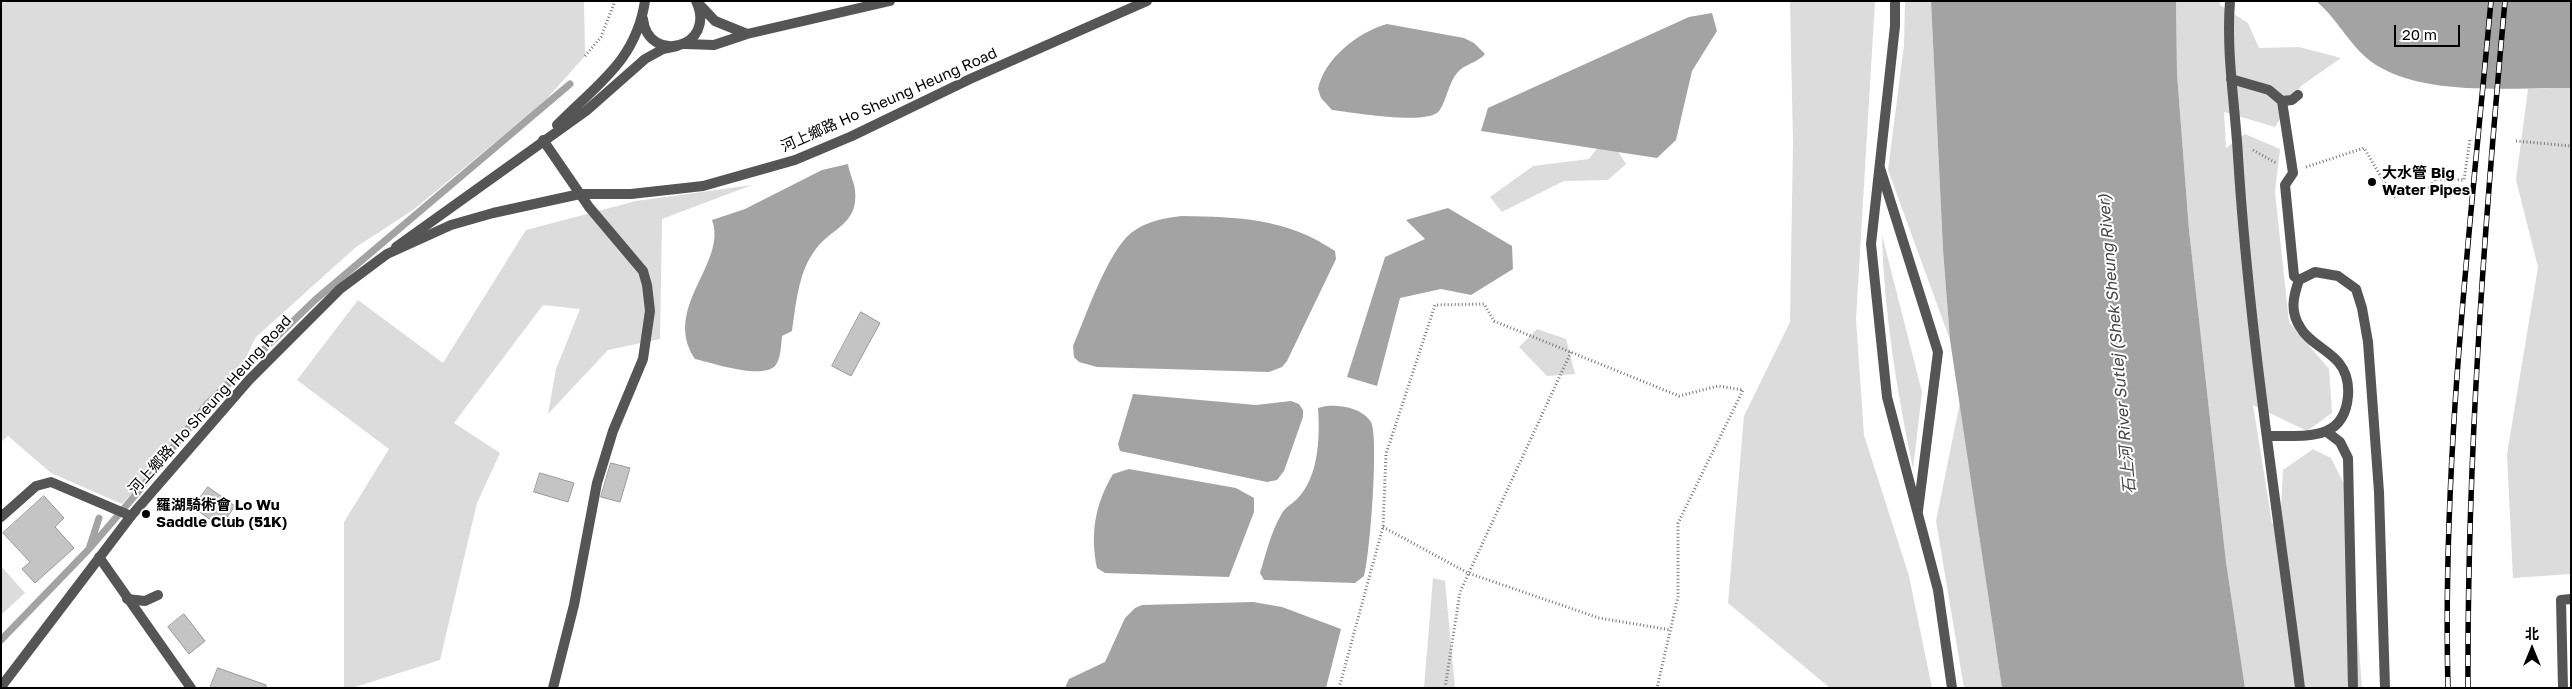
<!DOCTYPE html>
<meta charset="utf-8">
<style>
body{margin:0}
#map{position:relative;width:2572px;height:689px;overflow:hidden;background:#fff;font-family:"Golos Text","Noto Sans SC",sans-serif}
canvas{display:block}
.frame{position:absolute;inset:0;border:2px solid #000;pointer-events:none}
.north{position:absolute;left:2507px;top:624px;width:50px;height:50px;-webkit-text-stroke:4px #fff;paint-order:stroke;rotate:0deg;font-size:14px;font-weight:700;line-height:20px;text-align:center;color:#000}
.north::after{content:'';display:block;margin:auto;width:18px;height:22px;background:#000;clip-path:polygon(50% 0,100% 100%,50% 72%,0 100%)}
.scale{position:absolute;left:2394px;top:25px;width:66px;height:22px;box-sizing:border-box;border:2px solid #000;border-top:0;padding-left:6px;font-size:15px;line-height:18px;white-space:nowrap;color:#000;-webkit-text-stroke:4px #fff;paint-order:stroke}
</style>
<div id="map">
<canvas width="2572" height="689"></canvas>
<div class="frame"></div>
<div class="north">北</div>
<div class="scale">20 m</div>
</div>
<script>
const context = document.querySelector('canvas').getContext('2d');
context.lineJoin = 'round';
function fillPath(path, color) { context.fillStyle = color; context.fill(path, 'evenodd'); }
function strokePath(path, color, width, dash) { context.strokeStyle = color; context.lineWidth = width; context.lineCap = dash ? 'butt' : 'round'; context.setLineDash(dash || []); context.stroke(path); }
function write(font, color, halo, rows, align = 'center') {
  context.font = font + ' "Golos Text","Noto Sans SC",sans-serif'; context.lineWidth = 4; context.setLineDash([]); context.textBaseline = 'middle'; context.strokeStyle = halo; context.fillStyle = color; for (const [text, x, y, turn = 0] of rows) {
    context.save(); context.translate(x, y); context.rotate((+turn || 0) * Math.PI / 180); context.textAlign = isNaN(turn) ? turn : align; if (halo) context.strokeText(text, 0, 0); context.fillText(text, 0, 0); context.restore();
  }
}
const green = new Path2D(`
 M 1,1 L 584,1 L 585,56 L 543,103 L 413,210 L 356,247 L 256,337 L 228,394 L 122,504 L 51,473 L 8,436 L 1,442 Z
 M 1790,1 L 1875,1 L 1856,319 L 1864,435 L 1909,576 L 1932,688 L 1830,688 L 1728,603 L 1744,416 L 1790,322 L 1793,143 Z
 M 1905,1 L 1931,1 L 1943,250 L 1950,340 L 1888,170 L 1904,45 Z
 M 2176,1 L 2220,1 L 2220,5 L 2248,23 L 2259,48 L 2299,47 L 2341,58 L 2301,86 L 2275,127 L 2224,112 L 2226,148 L 2245,134 L 2280,149 L 2275,192 L 2289,322 L 2329,369 L 2332,413 L 2307,431 L 2253,405 L 2272,523 L 2280,527 L 2283,470 L 2313,449 L 2331,458 L 2347,490 L 2362,688 L 2245,688 L 2226,562 L 2189,230 L 2177,74 Z
 M 2551,88 L 2571,88 L 2571,574 L 2513,578 L 2507,454 L 2538,267 L 2516,180 L 2528,89 Z
 M 1607,135 L 1626,164 L 1608,180 L 1564,181 L 1502,212 L 1490,197 L 1533,166 L 1589,159 Z
 M 752,185 L 662,219 L 660,339 L 608,350 L 548,414 L 556,369 L 580,309 L 543,305 L 454,423 L 500,453 L 477,503 L 440,660 L 352,688 L 344,688 L 344,522 L 389,449 L 297,380 L 358,300 L 443,363 L 526,230 L 636,201 Z
 M 1882,235 L 1922,392 L 1913,469 C 1897,392 1884,314 1882,235 Z
 M 1537,329 L 1566,339 L 1575,374 L 1547,376 L 1519,347 Z
 M 1960,402 L 2002,688 L 1964,688 L 1936,521 Z
 M 1,566 L 25,593 L 1,615 Z
 M 1433,578 L 1445,581 L 1455,688 L 1424,688 Z`);
const water = new Path2D(`
 M 1931,1 L 2176,1 L 2177,74 L 2189,230 L 2226,562 L 2245,688 L 2002,688 L 1950,340 L 1943,250 Z
 M 2316,1 L 2571,1 L 2571,88 C 2513,87 2427,97 2376,65 C 2351,49 2339,20 2316,1 Z
 M 1712,13 L 1717,31 L 1692,71 L 1676,140 L 1657,158 L 1481,131 L 1488,108 L 1689,17 Z
 M 1387,24 L 1464,38 L 1474,43 L 1485,54 C 1479,62 1464,64 1457,73 C 1448,84 1447,100 1439,111 C 1427,126 1351,112 1332,110 L 1321,98 L 1318,89 C 1324,59 1358,32 1387,24 Z
 M 848,164 C 849,173 854,181 855,190 C 859,226 830,227 813,253 C 798,275 796,305 792,331 L 782,336 C 781,345 781,355 777,363 C 768,382 713,363 695,359 C 661,308 728,263 712,220 L 745,209 L 822,170 Z
 M 1448,208 L 1512,246 L 1513,269 L 1471,295 L 1441,289 L 1400,298 L 1377,386 L 1347,377 L 1385,257 L 1425,239 L 1406,220 Z
 M 1182,216 C 1239,217 1286,218 1335,251 L 1336,259 L 1287,361 L 1282,367 L 1269,372 L 1097,367 L 1079,362 L 1074,357 L 1073,346 C 1086,316 1107,253 1131,233 C 1146,221 1165,218 1182,216 Z
 M 1133,394 L 1256,405 L 1291,401 L 1299,404 L 1303,410 L 1303,417 L 1284,471 L 1277,480 L 1267,482 L 1120,451 L 1118,444 Z
 M 1326,406 C 1341,405 1362,408 1371,422 C 1379,437 1370,556 1364,576 L 1355,583 L 1264,580 L 1260,573 C 1266,554 1271,532 1281,515 C 1285,507 1291,505 1297,499 C 1319,477 1320,437 1318,408 Z
 M 1129,469 L 1236,488 L 1254,498 L 1254,512 L 1229,577 L 1105,573 L 1097,568 C 1090,534 1095,504 1113,474 Z
 M 1253,602 L 1282,607 L 1341,629 L 1326,688 L 1065,688 L 1069,679 L 1105,662 L 1125,618 L 1135,608 L 1142,605 Z`);
const stream = new Path2D(`
 M 89,549 L 138,492 L 208,403 L 315,300 L 570,84
 M 1,640 L 89,549 L 99,518`);
const building = new Path2D(`
 M 861,312 L 880,323 L 851,376 L 832,366 Z
 M 611,463 L 630,468 L 620,502 L 601,497 Z
 M 540,473 L 574,483 L 568,502 L 534,492 Z
 M 208,487 L 235,506 L 220,527 L 193,507 Z
 M 44,496 L 64,518 L 55,527 L 74,548 L 35,583 L 22,569 L 30,562 L 3,533 Z
 M 184,614 L 205,641 L 189,654 L 168,627 Z
 M 218,668 L 266,685 L 266,688 L 210,688 Z`);
const path = new Path2D(`
 M 585,56 L 601,37 L 615,1
 M 2516,141 L 2571,146
 M 2253,150 L 2276,163
 M 2306,167 L 2364,148 L 2393,197 L 2431,187 L 2435,179 L 2464,180 L 2470,139
 M 1383,527 L 1468,573 L 1599,618 L 1671,630
 M 1339,688 L 1383,527 L 1386,454 L 1435,305 L 1484,304 L 1494,321 L 1679,396 L 1718,386 L 1743,390 L 1678,523 L 1678,597 L 1657,688
 M 1445,688 L 1460,592 L 1571,352`);
const lane = new Path2D(`
 M 2230,1 C 2226,53 2235,104 2238,156 C 2249,334 2278,511 2300,688
 M 698,3 L 715,21 L 747,34
 M 643,19 C 648,65 718,48 696,1
 M 685,44 L 714,45 L 747,34 L 890,1
 M 2231,79 L 2269,90 L 2282,101 L 2292,100 L 2298,95
 M 2282,101 L 2293,173 L 2285,185 L 2294,276 L 2299,280 L 2315,272 L 2338,276 L 2356,289 L 2362,308 L 2368,342 L 2379,492 L 2385,688
 M 557,125 C 597,84 636,61 645,1
 M 543,140 L 589,207 L 643,271 L 647,285 L 650,311 L 643,359 L 613,431 L 597,483 L 574,605 L 553,688
 M 1880,168 L 1938,352 L 1918,511
 M 396,247 L 586,111 L 645,59 L 663,49 L 677,46
 M 2327,432 L 2340,442 L 2348,458 L 2353,688
 M 2268,436 C 2304,435 2344,443 2348,396 C 2349,384 2347,373 2339,363 C 2329,350 2308,342 2300,327 C 2290,311 2293,297 2299,280
 M 1,517 L 36,486 L 51,482 L 131,516
 M 127,599 L 145,601 L 158,595
 M 2563,688 L 2561,600 L 2571,599`);
const street = new Path2D(`
 M 1895,1 L 1895,26 L 1871,244 L 1887,397 L 1938,590 L 1952,688
 M 99,557 L 191,688
 M 1,687 L 131,516 L 249,380 L 340,289 L 387,254 L 451,225 L 493,213 L 580,194 L 631,194 L 703,186 L 795,160 L 852,136 L 970,79 L 1147,1`);
const rail = new Path2D(`
 M 2448,688 C 2442,458 2470,230 2491,1
 M 2468,688 C 2467,459 2484,229 2505,1`);
const markers = [
 [2372,182,5,"#000"],
 [146,514,5,"#000"]
];
const streetNames = [
 ["河上鄉路 Ho Sheung Heung Road",889,100,-24],
 ["河上鄉路 Ho Sheung Heung Road",210,405,-48]
];
const poiNames = [
 ["大水管 Big",2382,173],
 ["Water Pipes",2382,190],
 ["羅湖騎術會 Lo Wu",156,505],
 ["Saddle Club (51K)",156,522]
];
const waterNames = [
 ["石上河 River Sutlej (Shek Sheung River)",2117,344,-95]
];
fillPath(green, '#dcdcdc');
fillPath(water, '#a3a3a3');
strokePath(stream, '#a3a3a3', 7);
fillPath(building, '#c4c4c4');
strokePath(building, '#999', 1);
strokePath(path, '#777', 3, [1, 2.5]);
strokePath(lane, '#555', 10);
strokePath(street, '#555', 10);
strokePath(rail, '#000', 5.5);
strokePath(rail, '#fff', 4, [11]);
for (const [x, y, r, color] of markers) { const dot = new Path2D(); dot.arc(x, y, r, 0, 2 * Math.PI); context.fillStyle = color; context.fill(dot); strokePath(dot, '#fff', 2); }
write('15px', '#000', '#fff', streetNames);
write('bold 15px', '#000', '#fff', poiNames, 'left');
write('italic 16px', '#444', '#fff', waterNames);
</script>
